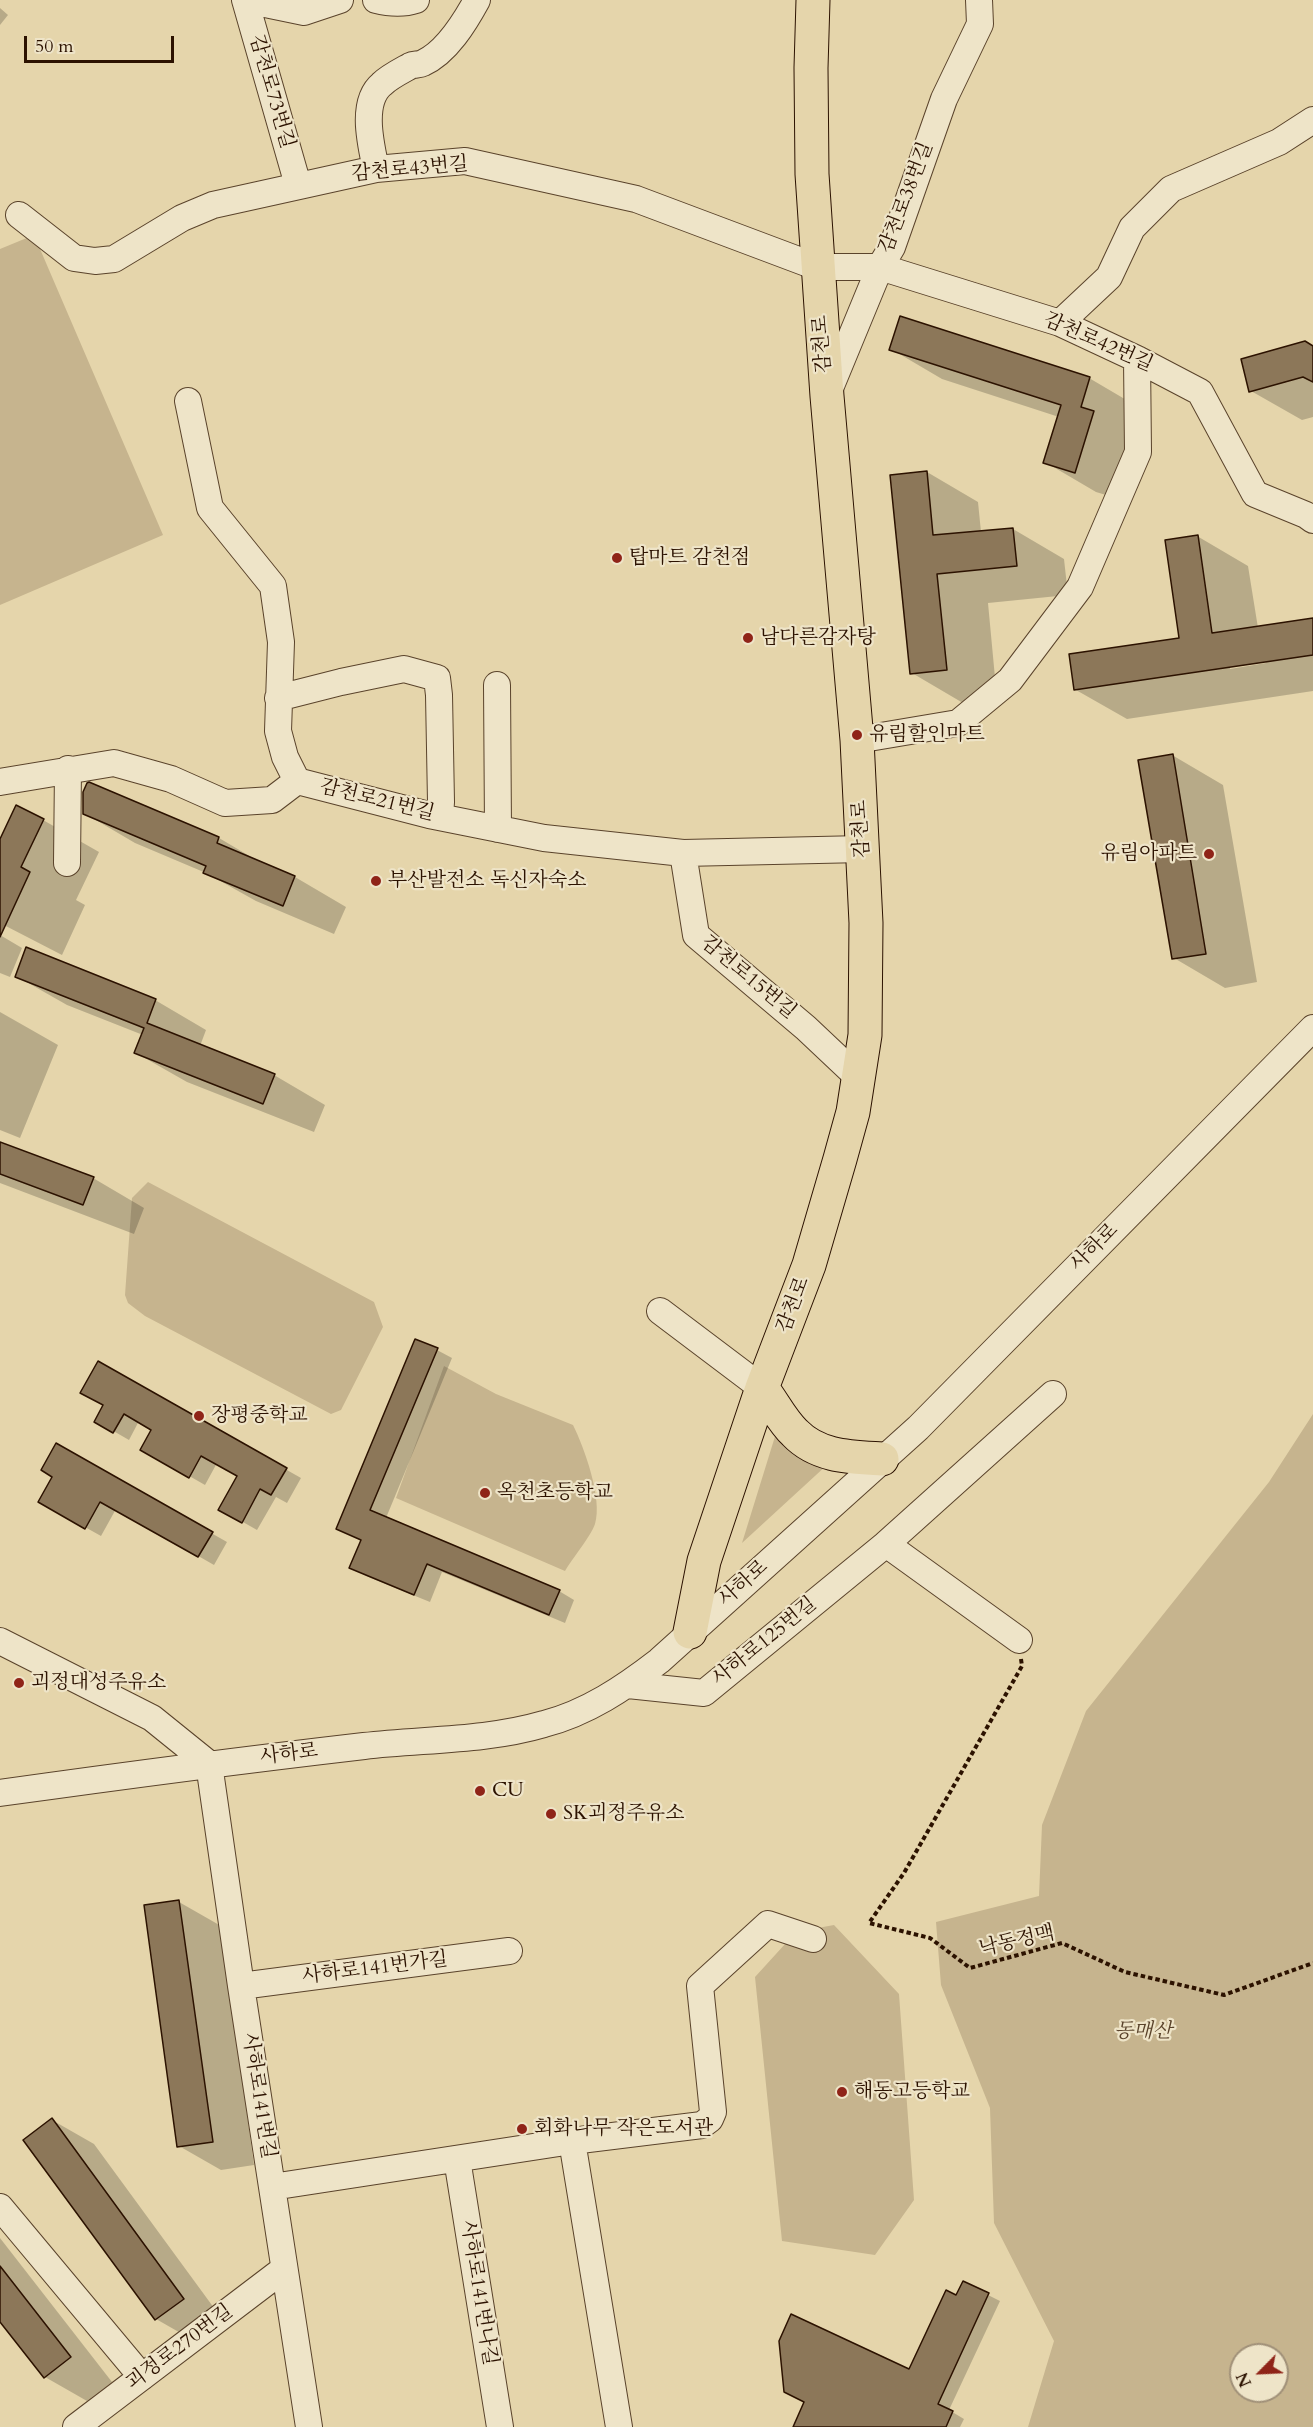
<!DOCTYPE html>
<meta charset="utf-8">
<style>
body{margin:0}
#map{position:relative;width:1313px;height:2427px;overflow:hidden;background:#e5d5ab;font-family:Cardo,serif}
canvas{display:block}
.north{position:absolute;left:1229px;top:2343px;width:60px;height:60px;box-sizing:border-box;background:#eee4c8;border:2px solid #a09078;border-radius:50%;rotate:246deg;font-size:16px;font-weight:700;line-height:24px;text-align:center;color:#2c1200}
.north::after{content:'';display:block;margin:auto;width:21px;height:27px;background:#8f2418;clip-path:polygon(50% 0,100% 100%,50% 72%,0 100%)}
.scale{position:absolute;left:24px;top:36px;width:150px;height:27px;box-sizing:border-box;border:3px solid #2c1200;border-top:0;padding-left:8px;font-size:18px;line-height:21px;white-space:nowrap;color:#2c1200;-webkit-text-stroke:4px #eee4c8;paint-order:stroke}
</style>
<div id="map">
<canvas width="1313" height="2427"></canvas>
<div class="north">N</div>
<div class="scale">50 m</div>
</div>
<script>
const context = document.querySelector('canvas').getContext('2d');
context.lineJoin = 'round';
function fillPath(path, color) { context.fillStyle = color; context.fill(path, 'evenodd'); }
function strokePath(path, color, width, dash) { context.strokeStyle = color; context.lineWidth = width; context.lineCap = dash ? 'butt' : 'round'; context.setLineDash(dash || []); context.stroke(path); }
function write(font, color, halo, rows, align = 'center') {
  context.font = font + ' Cardo,"Noto Serif KR",serif'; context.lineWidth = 4.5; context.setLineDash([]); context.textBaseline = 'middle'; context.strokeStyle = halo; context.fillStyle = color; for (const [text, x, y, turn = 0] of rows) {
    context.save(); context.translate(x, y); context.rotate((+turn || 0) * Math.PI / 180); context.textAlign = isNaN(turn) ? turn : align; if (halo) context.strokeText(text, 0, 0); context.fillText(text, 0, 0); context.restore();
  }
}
const green = new Path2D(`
 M 34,235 L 163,535 L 0,605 L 0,249 Z
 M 148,1182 L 374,1302 L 383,1327 L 341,1410 L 331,1414 L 145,1316 L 128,1303 L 125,1295 L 132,1198 Z
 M 444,1366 L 496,1394 L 573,1425 C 584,1447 603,1499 595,1524 C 591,1536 572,1559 565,1571 L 396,1498 Z
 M 1313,1414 L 1313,2427 L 1028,2427 L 1054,2341 L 994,2223 L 990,2108 L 941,1985 L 936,1922 L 1039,1896 L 1042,1825 L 1086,1711 L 1269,1482 ZM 1241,2355 L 1277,2355 L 1277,2391 L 1241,2391 Z
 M 777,1430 L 828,1464 L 742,1543 Z
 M 834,1925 L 899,1994 L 914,2200 L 875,2255 L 782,2241 L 755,1977 L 796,1932 Z`);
const shadow = new Path2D(`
 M 0,8 L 8,15 L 0,25 Z
 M 1313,347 L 1313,417 L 1302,420 L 1251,391 Z
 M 891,349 L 1089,378 L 1140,408 L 1126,501 L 1096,492 L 1045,462 L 1059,417 L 942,379 Z
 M 927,472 L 978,502 L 981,532 L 1013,529 L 1064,559 L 1068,595 L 988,603 L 997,699 L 963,703 L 912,673 Z
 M 1197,536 L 1248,566 L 1258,628 L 1313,620 L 1313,691 L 1127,719 L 1076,690 L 1181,639 ZM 1264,661 L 1266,663 L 1230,669 L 1230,666 Z
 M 1172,755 L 1223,785 L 1257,982 L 1225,988 L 1174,958 Z
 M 84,813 L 219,838 L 263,864 L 295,877 L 346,907 L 334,934 L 256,901 L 206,873 L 135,843 Z
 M 43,820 L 99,852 L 76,900 L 85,905 L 62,955 L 0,923 L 0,842 Z
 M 0,935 L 22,948 L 10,977 L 0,973 Z
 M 16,976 L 155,1000 L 206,1030 L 200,1046 L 274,1075 L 325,1105 L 314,1132 L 187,1082 L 136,1053 L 143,1035 L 67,1005 Z
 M 0,1012 L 58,1045 L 20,1138 L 0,1130 Z
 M 0,1143 L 93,1178 L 144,1208 L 134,1234 L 0,1183 Z
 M 437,1350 L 452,1358 L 386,1518 L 559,1591 L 574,1600 L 565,1623 L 442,1572 L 430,1602 L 366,1576 L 351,1567 L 362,1541 L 338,1529 Z
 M 98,1363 L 301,1478 L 287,1503 L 276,1497 L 257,1530 L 220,1509 L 239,1476 L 217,1463 L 205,1485 L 142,1449 L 153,1429 L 139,1421 L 129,1440 L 96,1421 L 105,1405 Z
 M 56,1445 L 227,1542 L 214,1565 L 116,1509 L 101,1536 L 40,1502 L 54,1476 Z
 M 179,1902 L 221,1926 L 254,2165 L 221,2170 L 179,2146 Z
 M 52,2120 L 94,2144 L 225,2323 L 198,2343 L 156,2319 L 25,2140 Z
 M 0,2238 L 112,2382 L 87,2401 L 45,2377 L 0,2319 Z
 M 964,2283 L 1000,2301 L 949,2410 L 964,2419 L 960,2427 L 794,2427 L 910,2371 L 957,2297 Z`);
const building = new Path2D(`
 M 900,316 L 1090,377 L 1081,407 L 1094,411 L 1075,473 L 1043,463 L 1061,405 L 889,350 Z
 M 1305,341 L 1313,346 L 1313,382 L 1303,377 L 1249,392 L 1241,359 Z
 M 927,471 L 933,535 L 1013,528 L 1017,566 L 937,574 L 947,670 L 910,674 L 890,475 Z
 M 1198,535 L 1212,633 L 1313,618 L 1313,655 L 1074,690 L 1069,654 L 1179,638 L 1165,540 Z
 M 1173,754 L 1206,954 L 1172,959 L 1138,760 Z
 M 89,782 L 219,837 L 217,843 L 295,876 L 283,906 L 203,873 L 206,866 L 83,814 L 83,792 L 87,783 Z
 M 16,805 L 44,819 L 21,867 L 30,872 L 0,937 L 0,839 Z
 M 26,947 L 156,999 L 147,1023 L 275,1074 L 263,1104 L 134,1053 L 144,1028 L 15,977 Z
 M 0,1142 L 94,1177 L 83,1205 L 0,1174 Z
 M 415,1339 L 438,1348 L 370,1510 L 560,1590 L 549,1615 L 427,1564 L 414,1595 L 349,1568 L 361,1540 L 336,1529 Z
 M 98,1361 L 287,1468 L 271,1495 L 260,1489 L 242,1523 L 218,1510 L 237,1476 L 201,1456 L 189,1478 L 140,1450 L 151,1430 L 124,1414 L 113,1433 L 94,1422 L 103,1405 L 80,1393 Z
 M 56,1443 L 213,1532 L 198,1557 L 100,1502 L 85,1529 L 38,1502 L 52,1477 L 41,1470 Z
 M 179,1900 L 213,2142 L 177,2147 L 144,1905 Z
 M 52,2118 L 184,2299 L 155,2320 L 23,2140 Z
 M 0,2266 L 71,2357 L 44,2378 L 0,2322 Z
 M 963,2281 L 989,2293 L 938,2404 L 953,2411 L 946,2427 L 793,2427 L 804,2402 L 784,2392 L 779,2341 L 791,2314 L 909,2369 L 946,2290 L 956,2295 Z`);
const path = new Path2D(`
 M 1021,1659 L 1022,1666 L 904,1873 L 869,1923 L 930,1938 L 970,1968 L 1062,1943 L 1125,1972 L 1224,1995 L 1313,1963`);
const minor = new Path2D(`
 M 245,0 L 298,185
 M 246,0 L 304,12 L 340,0
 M 376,0 C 388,3 404,4 416,0
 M 376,169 C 371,145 360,102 382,84 C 389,77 401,71 410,66 C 414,64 419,65 423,63 C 447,52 465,22 477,0
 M 19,215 L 74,258 L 95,261 L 114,259 L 182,218 L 213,205 L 376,169 L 465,161 L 636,199 L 817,267 L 880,267 L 1060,323 L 1137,359 L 1200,392 L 1255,494 L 1306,515 L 1313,520
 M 1060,323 L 1109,277 L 1132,228 L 1171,189 L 1279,142 L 1313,120
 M 828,393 L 880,267 L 892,247 L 944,99 L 980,24 L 979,0
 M 188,401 L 210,508 L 273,586 L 281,642 L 278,731 L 285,757 L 297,781 L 429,815 L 544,838 L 683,853 L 863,849
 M 497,685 L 498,829
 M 278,698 L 341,682 L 404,669 L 437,678 L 439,695 L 441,802 L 440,817
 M 857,740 L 958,723 L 1010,680 L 1080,587 L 1138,452 L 1137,359
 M 0,782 L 114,763 L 171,779 L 225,803 L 272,800 L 297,781
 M 683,853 L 696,935 L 806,1028 L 859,1078
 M 67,863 L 68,769
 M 660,1311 L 762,1388
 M 886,1544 L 1053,1394
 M 0,1641 L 152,1718 L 209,1764
 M 628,1685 L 704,1693 L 886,1544 L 1019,1640
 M 209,1764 L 241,1986 L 309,2427
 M 0,1793 C 121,1776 243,1760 364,1746 C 424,1739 486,1741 544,1724 C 587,1713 624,1688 659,1661 L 918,1428 L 1313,1028
 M 241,1986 L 509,1951
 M 572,2141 L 619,2427
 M 457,2159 L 500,2427
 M 272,2187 L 572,2141 L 702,2125 L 710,2119 L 713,2112 L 700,1986 L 768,1924 L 813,1939
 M 0,2207 L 142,2377
 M 76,2427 L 284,2269`);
const major = new Path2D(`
 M 762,1388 C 773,1402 782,1421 795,1433 C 818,1457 851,1457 882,1459
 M 690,1632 L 704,1561 L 762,1388 L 809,1265 L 840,1159 L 853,1112 L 865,1035 L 866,923 L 857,740 L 827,396 L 812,174 L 811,68 L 813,0`);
const markers = [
 [617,558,6,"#8f2418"],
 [748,638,6,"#8f2418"],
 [857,735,6,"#8f2418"],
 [1209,854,6,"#8f2418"],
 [376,881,6,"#8f2418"],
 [199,1416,6,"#8f2418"],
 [485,1493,6,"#8f2418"],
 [19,1683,6,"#8f2418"],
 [480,1791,6,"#8f2418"],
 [551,1814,6,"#8f2418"],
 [842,2092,6,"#8f2418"],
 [522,2129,6,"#8f2418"]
];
const streetNames = [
 ["감천로73번길",271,92,74],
 ["감천로43번길",410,170,-5],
 ["감천로38번길",907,198,-69],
 ["감천로42번길",1098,343,24],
 ["감천로",823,344,-94],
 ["감천로21번길",377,801,14],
 ["감천로",862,829,-93],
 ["감천로15번길",748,978,40],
 ["사하로",1095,1248,-45],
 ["감천로",794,1305,-69],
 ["사하로",744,1584,-42],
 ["사하로125번길",765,1642,-39],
 ["사하로",289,1755,-7],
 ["낙동정맥",1017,1942,-13],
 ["사하로141번가길",375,1969,-7],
 ["사하로141번길",258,2096,81],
 ["사하로141번나길",478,2293,81],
 ["괴정로270번길",180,2348,-37]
];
const poiNames = [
 ["탑마트 감천점",629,558],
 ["남다른감자탕",760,638],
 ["유림할인마트",869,735],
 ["유림아파트",1197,854,"right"],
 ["부산발전소 독신자숙소",388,881],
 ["장평중학교",211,1416],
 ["옥천초등학교",497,1493],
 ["괴정대성주유소",31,1683],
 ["CU",492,1791],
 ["SK괴정주유소",563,1814],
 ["해동고등학교",854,2092],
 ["회화나무 작은도서관",534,2129]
];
const parkNames = [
 ["동매산",1143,2032]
];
fillPath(green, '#c6b48e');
fillPath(shadow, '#0003');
fillPath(building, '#8c7759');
strokePath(building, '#2c1200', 1.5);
strokePath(minor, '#5a432b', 28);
strokePath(major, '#2c1200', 35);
strokePath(path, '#2c1200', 4, [4.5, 3]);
strokePath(minor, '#eee4c8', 26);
strokePath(major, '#e5d5ab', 33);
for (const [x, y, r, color] of markers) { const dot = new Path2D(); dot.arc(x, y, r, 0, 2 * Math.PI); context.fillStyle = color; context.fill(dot); strokePath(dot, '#eee4c8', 2); }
write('20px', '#2c1200', '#eee4c8', streetNames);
write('20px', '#2c1200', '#eee4c8', poiNames, 'left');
write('italic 20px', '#5a432b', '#eee4c8', parkNames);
</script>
